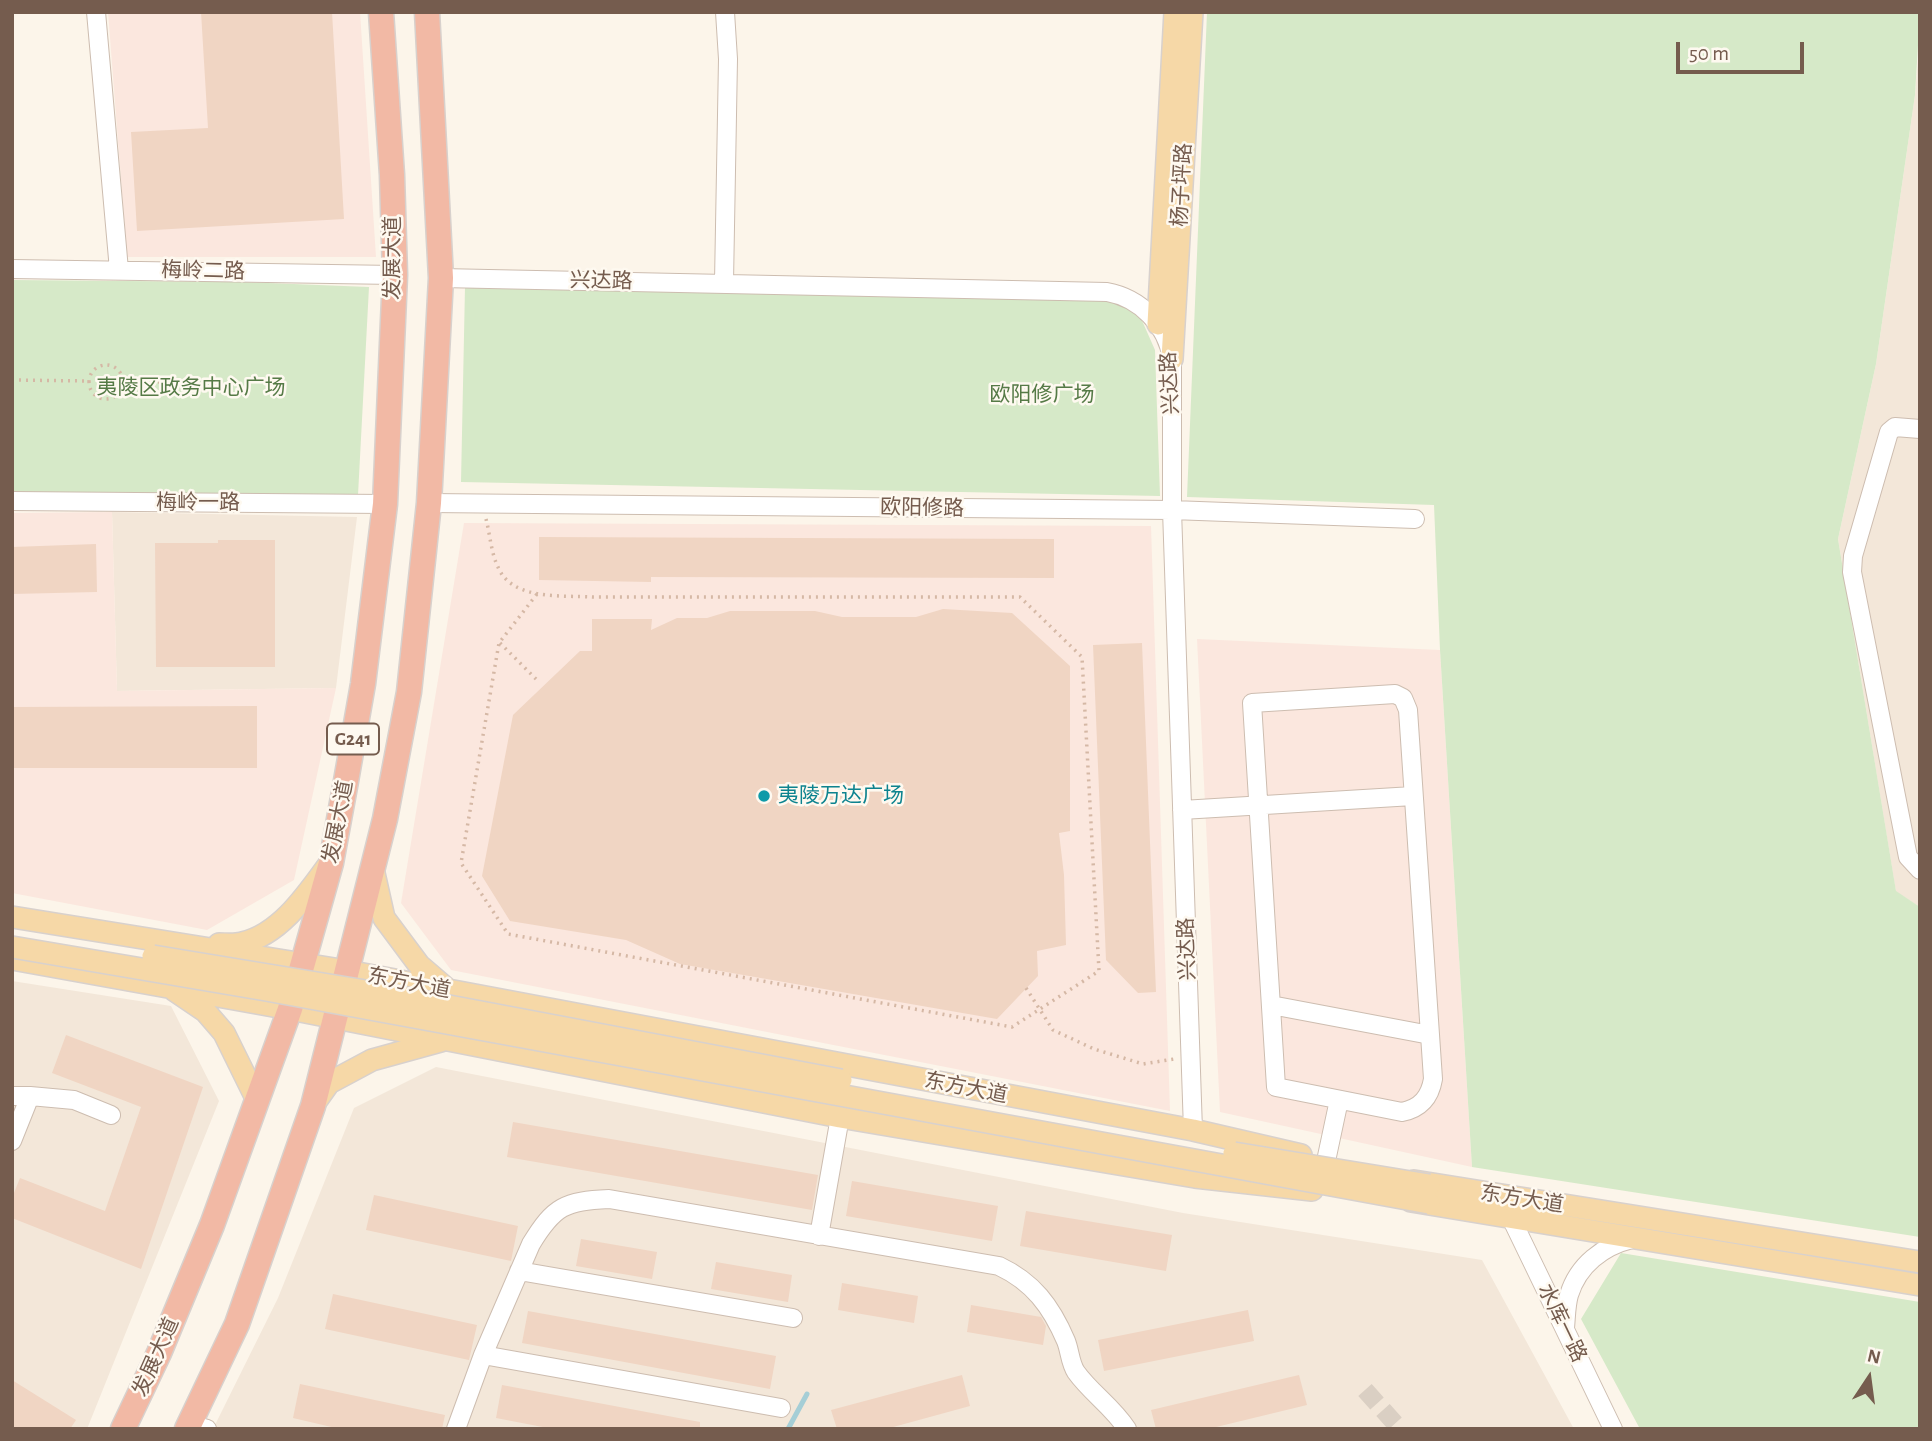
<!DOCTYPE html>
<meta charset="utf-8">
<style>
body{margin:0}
#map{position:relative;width:1932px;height:1441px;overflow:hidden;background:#fcf5ea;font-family:"Alegreya Sans",sans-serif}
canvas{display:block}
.frame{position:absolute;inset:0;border:14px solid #755c4e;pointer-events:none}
.north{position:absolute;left:1834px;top:1343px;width:70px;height:70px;-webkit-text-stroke:5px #fef9f0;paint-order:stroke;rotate:13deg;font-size:19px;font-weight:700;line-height:28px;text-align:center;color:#755c4e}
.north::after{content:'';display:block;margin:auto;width:24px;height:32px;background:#755c4e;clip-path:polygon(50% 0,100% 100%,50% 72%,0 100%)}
.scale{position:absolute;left:1676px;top:42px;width:128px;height:32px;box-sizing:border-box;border:4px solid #755c4e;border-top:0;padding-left:9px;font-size:21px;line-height:24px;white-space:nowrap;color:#755c4e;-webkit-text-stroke:5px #fef9f0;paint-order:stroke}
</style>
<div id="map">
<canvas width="1932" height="1441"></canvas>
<div class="frame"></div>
<div class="north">N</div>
<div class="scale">50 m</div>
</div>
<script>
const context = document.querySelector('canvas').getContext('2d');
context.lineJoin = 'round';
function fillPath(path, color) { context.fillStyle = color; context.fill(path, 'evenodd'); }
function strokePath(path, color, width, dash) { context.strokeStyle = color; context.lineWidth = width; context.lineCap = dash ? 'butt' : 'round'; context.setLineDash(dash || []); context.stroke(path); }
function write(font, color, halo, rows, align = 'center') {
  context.font = font + ' "Alegreya Sans","Noto Sans SC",sans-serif'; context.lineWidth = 5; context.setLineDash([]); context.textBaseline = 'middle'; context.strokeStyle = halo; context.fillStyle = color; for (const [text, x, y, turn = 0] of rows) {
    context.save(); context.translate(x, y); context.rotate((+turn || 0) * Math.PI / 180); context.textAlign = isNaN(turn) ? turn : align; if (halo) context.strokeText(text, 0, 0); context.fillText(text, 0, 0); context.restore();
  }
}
const residential = new Path2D(`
 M 1920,34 L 1920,907 L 1896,892 L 1838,539 L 1876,364 L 1915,95 Z
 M 112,512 L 357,517 L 336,688 L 117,691 Z
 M 12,981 L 171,1006 L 219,1101 L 87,1429 L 12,1429 Z
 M 436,1067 L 1183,1213 L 1482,1260 L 1574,1429 L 213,1429 L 278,1298 L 354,1108 Z`);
const commercial = new Path2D(`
 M 108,12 L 360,12 L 376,257 L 127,257 Z
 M 112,512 L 117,691 L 336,688 L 294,880 L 207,930 L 12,893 L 12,513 Z
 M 464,523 L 1151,526 L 1170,1111 L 451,970 L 401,903 Z
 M 1197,639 L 1440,650 L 1472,1167 L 1220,1112 Z`);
const green = new Path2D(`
 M 1207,12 L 1920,12 L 1915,95 L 1876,364 L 1838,539 L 1896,891 L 1920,907 L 1920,1237 L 1472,1167 L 1440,650 L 1434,505 L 1187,497 Z
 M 12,280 L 243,282 L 369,287 L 358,495 L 12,492 Z
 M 465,287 L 1108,296 L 1140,316 L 1155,350 L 1160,496 L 461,482 Z
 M 1621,1253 L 1920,1302 L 1920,1429 L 1640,1429 L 1581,1319 Z`);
const stream = new Path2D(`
 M 788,1429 L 807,1394`);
const building = new Path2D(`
 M 201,12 L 332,12 L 344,219 L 137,231 L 131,132 L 208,128 Z
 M 539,537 L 1054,539 L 1054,578 L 651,577 L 651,582 L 539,580 Z
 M 218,540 L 275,540 L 275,667 L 156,667 L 155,543 L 218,543 Z
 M 96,544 L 97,592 L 12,594 L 12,547 Z
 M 943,609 L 1012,613 L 1070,666 L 1070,831 L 1059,833 L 1064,875 L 1066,945 L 1037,951 L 1038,976 L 997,1019 L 680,964 L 626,940 L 510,921 L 482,876 L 513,715 L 580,651 L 592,651 L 592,619 L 652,619 L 651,630 L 677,618 L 707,618 L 730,611 L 815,611 L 842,617 L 916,617 Z
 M 1142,643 L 1156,992 L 1138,993 L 1106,960 L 1093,645 Z
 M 257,706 L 257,768 L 12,768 L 12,707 Z
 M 66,1035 L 203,1087 L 141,1269 L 12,1218 L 12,1198 L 20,1178 L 105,1211 L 141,1107 L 52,1073 Z
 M 513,1122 L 818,1175 L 812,1210 L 507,1157 Z
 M 852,1181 L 998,1206 L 992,1241 L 846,1216 Z
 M 374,1195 L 518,1226 L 511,1261 L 366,1230 Z
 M 1026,1211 L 1172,1235 L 1166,1271 L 1020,1246 Z
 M 581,1239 L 657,1252 L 652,1279 L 576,1266 Z
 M 716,1262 L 792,1275 L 788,1302 L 711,1289 Z
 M 842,1283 L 918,1296 L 914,1323 L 838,1310 Z
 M 333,1294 L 477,1325 L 469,1360 L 325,1329 Z
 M 971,1305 L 1041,1317 L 1046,1326 L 1043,1345 L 967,1332 Z
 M 1248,1310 L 1254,1341 L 1104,1371 L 1098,1340 Z
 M 528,1311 L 776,1356 L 770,1389 L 522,1343 Z
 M 962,1375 L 970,1406 L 886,1429 L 837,1429 L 831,1410 Z
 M 1299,1375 L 1307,1405 L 1208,1429 L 1156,1429 L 1151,1410 Z
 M 12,1380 L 76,1420 L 70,1429 L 12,1429 Z
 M 300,1384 L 445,1415 L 442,1429 L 340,1429 L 293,1418 Z
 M 502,1385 L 700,1422 L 700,1429 L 553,1429 L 496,1418 Z`);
const minorTunnel = new Path2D(`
 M 1365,1390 L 1400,1429`);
const path = new Path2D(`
 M89 382a17 17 0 1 1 34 0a17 17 0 1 1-34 0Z
 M 12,380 L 89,381
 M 123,382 L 184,382
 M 486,519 C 490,534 491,553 498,567 C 512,601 562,595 592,597 L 1020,597 L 1082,657 L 1099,971 L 1012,1027 L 508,934 L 461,863 L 499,643 L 537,594
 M 500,643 L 538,681
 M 1026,988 L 1053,1030 L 1094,1049 L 1143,1064 L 1174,1059`);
const minor = new Path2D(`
 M 96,12 L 119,270
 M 12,269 L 395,275
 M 441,278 L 1107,292 C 1140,298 1167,325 1172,359 L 1172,510 L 1193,1130
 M 724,282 L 728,59 L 725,12
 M 1920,429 L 1895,427 L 1889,432 L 1853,556 L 1852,572 L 1908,857 L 1920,870
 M 12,501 L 385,504
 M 429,503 L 1172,510 L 1415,519
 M 1395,694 L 1403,698 L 1408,710 L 1433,1079 C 1430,1097 1421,1108 1402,1112 L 1276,1087 L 1252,703 Z
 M 1182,810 L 1413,796
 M 1271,1005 L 1430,1035
 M 12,1096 L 30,1096 L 12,1141
 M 30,1096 L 74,1100 L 111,1115
 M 1326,1161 L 1339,1100
 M 1511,1218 L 1613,1429
 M 819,1236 L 840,1117
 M 519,1271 L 793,1318
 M 1565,1328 C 1566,1318 1566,1305 1569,1295 C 1578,1265 1603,1246 1632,1239
 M 483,1355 L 781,1408
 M 189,1424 L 207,1429
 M 456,1429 L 483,1355 L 531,1244 C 554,1206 565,1201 609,1199 L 999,1266 C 1033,1282 1051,1306 1066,1341 C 1070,1351 1070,1363 1076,1372 C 1091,1393 1112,1406 1127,1429`);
const major = new Path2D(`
 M 1158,324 L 1175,12
 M 1172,359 L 1192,12
 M 373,869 L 384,918 L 419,965 L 447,989
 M 12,917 L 347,971 L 1193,1130 L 1301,1155
 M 219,944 C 226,944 235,945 242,943 C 279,935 306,896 327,867
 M 12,959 L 290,1009 L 840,1117 L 1195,1177 L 1312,1190
 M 174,990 L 205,1011 L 224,1033 L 257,1100
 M 314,1104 L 329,1083 L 372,1060 L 441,1041
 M 1414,1181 L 1920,1262
 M 1411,1201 L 1920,1285`);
const highway = new Path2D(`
 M 123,1429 L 159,1353 L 212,1225 L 290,1009 L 331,863 L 346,781 L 363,684 L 385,504 L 395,275 L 392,175 L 381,12
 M 187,1429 L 237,1324 L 313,1106 L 385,819 L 409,692 L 429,503 L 441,278 L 427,12`);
const majorBridge = new Path2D(`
 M 12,947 L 266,990 L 1429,1203
 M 153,956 L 396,996 L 841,1080
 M 1234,1153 L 1429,1185`);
const markers = [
 [764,796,7,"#0f9aa8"]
];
const shields = [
 [353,739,52]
];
const shieldNames = [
 ["G241",353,739]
];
const streetNames = [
 ["杨子坪路",1182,185,-87],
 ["发展大道",393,258,-90],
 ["梅岭二路",203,271,1],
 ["兴达路",601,281,1],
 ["兴达路",1170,383,-93],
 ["梅岭一路",198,503],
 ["欧阳修路",922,508,1],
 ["发展大道",338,822,-79],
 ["兴达路",1187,949,-92],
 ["东方大道",409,983,11],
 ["东方大道",966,1088,11],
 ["东方大道",1522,1199,9],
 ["水库一路",1562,1323,64],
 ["发展大道",156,1357,-66]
];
const parkNames = [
 ["夷陵区政务中心广场",191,388],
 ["欧阳修广场",1042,395]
];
const cultureNames = [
 ["夷陵万达广场",778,796]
];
fillPath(residential, '#f3e7d9');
fillPath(commercial, '#fbe7de');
fillPath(green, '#d6e9c8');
strokePath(stream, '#a5ced6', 5);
fillPath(building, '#f0d5c3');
strokePath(minorTunnel, '#dacfc3', 18, [18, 9]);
strokePath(minor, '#cdbdb0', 20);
strokePath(major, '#d8d1cd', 24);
strokePath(highway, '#d8d1cd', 27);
strokePath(path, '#d5b8a5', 3.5, [2, 5]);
strokePath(minor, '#fff', 18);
strokePath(major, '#f6d8a7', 21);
strokePath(highway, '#f2b9a5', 24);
strokePath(majorBridge, '#d8d1cd', 24, []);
strokePath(majorBridge, '#f6d8a7', 21);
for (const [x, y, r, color] of markers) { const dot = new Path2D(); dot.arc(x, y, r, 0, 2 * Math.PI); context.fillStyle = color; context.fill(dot); strokePath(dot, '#fef9f0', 2.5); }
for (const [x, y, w] of shields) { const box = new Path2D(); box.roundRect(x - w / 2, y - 15.5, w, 31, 5); context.fillStyle = '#fef9f0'; context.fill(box); strokePath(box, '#755c4e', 2); }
write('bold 19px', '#755c4e', null, shieldNames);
write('21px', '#755c4e', '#fef9f0', streetNames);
write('21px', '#557a46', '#fef9f0', parkNames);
write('21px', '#0d838f', '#fef9f0', cultureNames, 'left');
</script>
